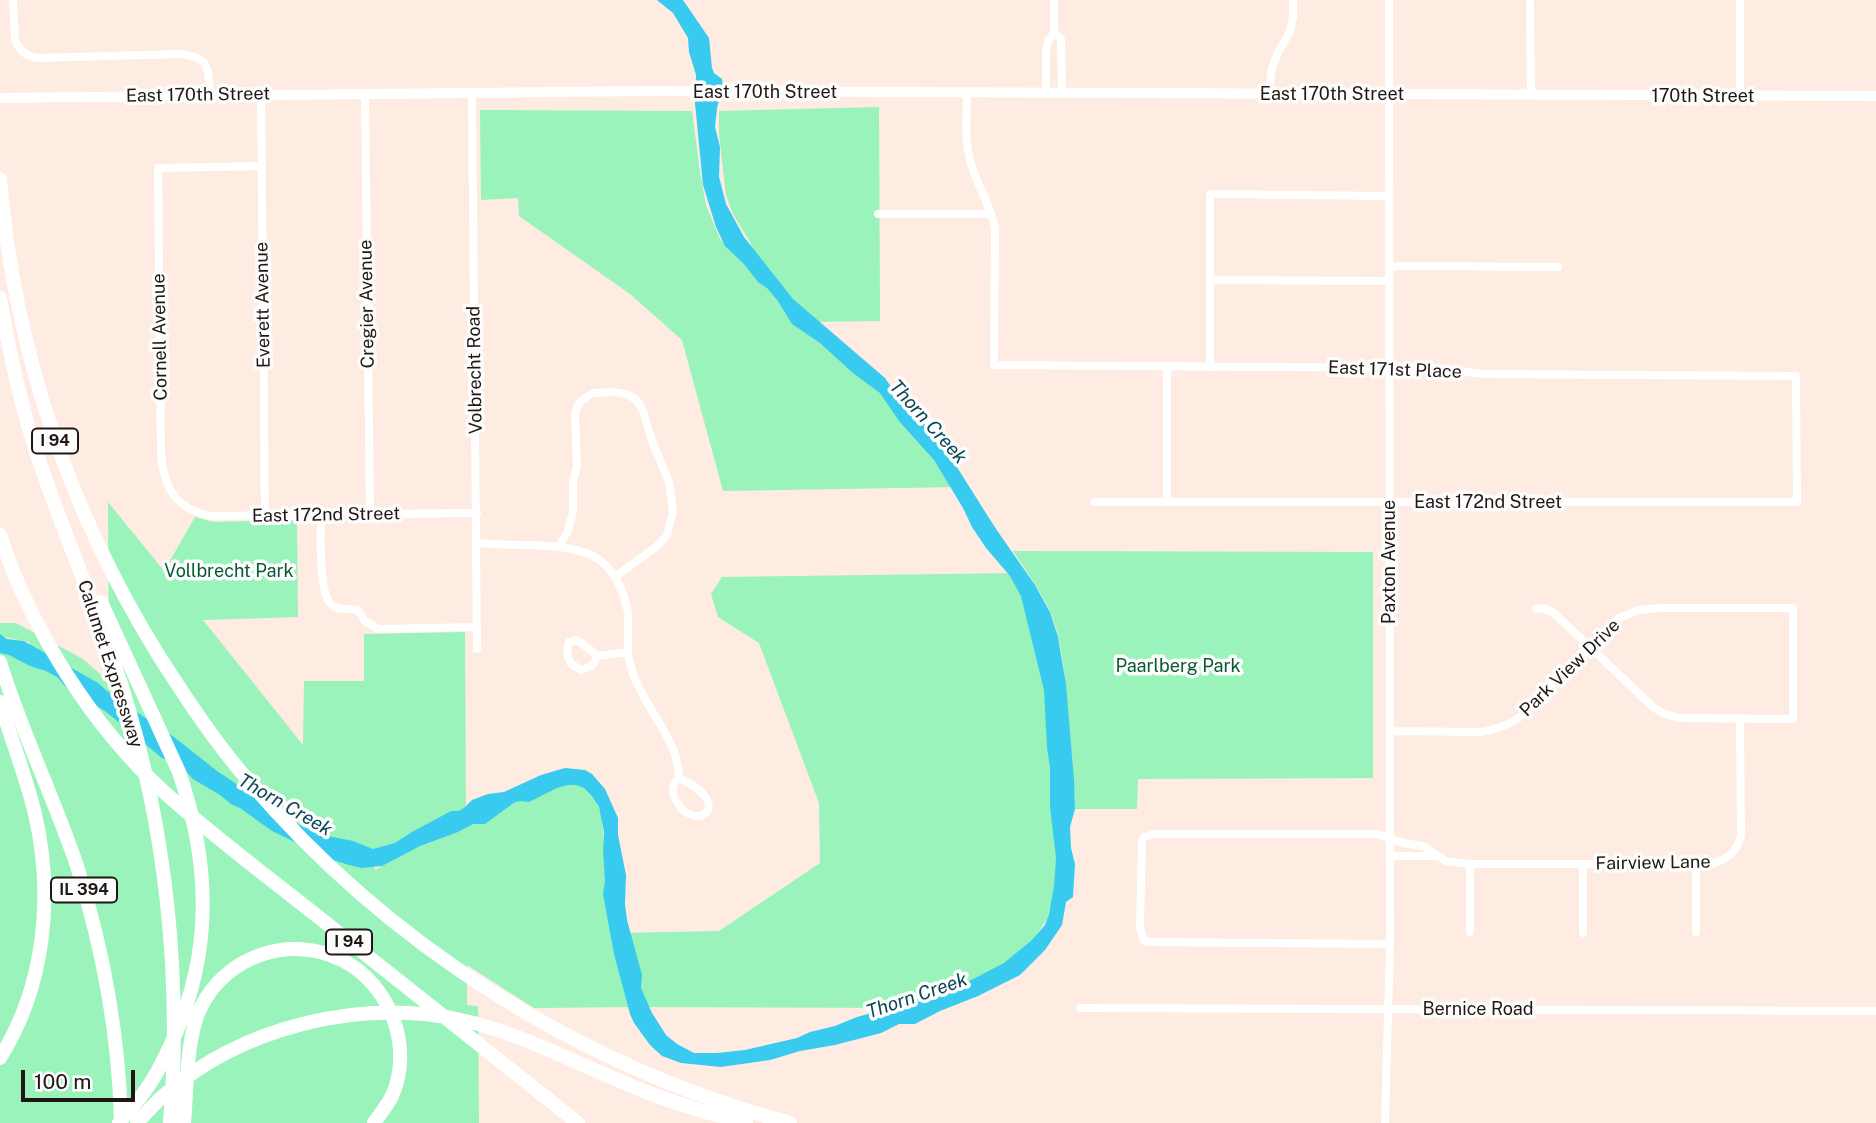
<!DOCTYPE html>
<style>
body{margin:0}
#map{position:relative;width:1876px;height:1123px;overflow:hidden;background:#feebe2;font-family:"Public Sans",sans-serif}
canvas{display:block}
.scale{position:absolute;left:21px;top:1070px;width:114px;height:32px;box-sizing:border-box;border:4px solid #1f1713;border-top:0;padding-left:9px;font-size:21px;line-height:24px;white-space:nowrap;color:#1f1713;-webkit-text-stroke:5px #fcfcfc;paint-order:stroke}
</style>
<div id="map">
<canvas width="1876" height="1123"></canvas>
<div class="scale">100 m</div>
</div>
<script>
const context = document.querySelector('canvas').getContext('2d');
context.lineJoin = 'round';
function fillPath(path, color) { context.fillStyle = color; context.fill(path, 'evenodd'); }
function strokePath(path, color, width, dash) { context.strokeStyle = color; context.lineWidth = width; context.lineCap = dash ? 'butt' : 'round'; context.setLineDash(dash || []); context.stroke(path); }
function write(font, color, halo, rows, align = 'center') {
  context.font = font + ' "Public Sans",sans-serif'; context.lineWidth = 7; context.setLineDash([]); context.textBaseline = 'middle'; context.strokeStyle = halo; context.fillStyle = color; for (const [text, x, y, turn = 0] of rows) {
    context.save(); context.translate(x, y); context.rotate((+turn || 0) * Math.PI / 180); context.textAlign = isNaN(turn) ? turn : align; if (halo) context.strokeText(text, 0, 0); context.fillText(text, 0, 0); context.restore();
  }
}
const green = new Path2D(`
 M 879,107 L 880,321 L 814,322 L 756,259 L 750,242 L 733,214 L 726,195 L 719,134 L 719,111 Z
 M 480,110 L 692,111 L 700,172 L 706,205 L 720,239 L 793,314 L 851,362 L 933,448 L 957,487 L 723,491 L 682,340 L 630,294 L 519,216 L 518,198 L 481,200 Z
 M 108,502 L 164,571 L 195,517 L 213,522 L 297,520 L 298,617 L 203,620 L 303,745 L 304,681 L 364,681 L 364,634 L 465,632 L 466,820 L 373,853 L 356,847 L 376,870 L 410,845 L 557,784 C 564,784 573,783 580,786 C 603,795 604,829 603,850 L 633,1007 L 534,1008 L 467,965 L 467,1005 L 478,1006 L 479,1123 L 0,1123 L 0,647 L 36,656 L 29,642 L 0,636 L 0,623 L 16,623 L 83,659 L 109,682 Z
 M 1013,551 L 1373,552 L 1373,778 L 1138,779 L 1137,809 L 1075,809 C 1074,777 1071,745 1068,712 C 1065,679 1063,642 1050,611 C 1040,590 1026,571 1013,551 Z
 M 1020,573 L 1037,599 L 1062,865 L 1047,919 L 1028,948 L 972,984 L 913,1008 L 641,1007 L 620,933 L 719,931 L 820,863 L 819,803 L 759,643 L 718,617 L 711,594 L 722,577 Z`);
const water = new Path2D(`
 M 657,0 L 683,0 L 709,38 L 712,68 L 714,73 L 722,79 L 723,86 L 717,108 L 715,127 L 720,147 L 719,177 L 726,204 L 744,237 L 793,299 L 885,378 L 894,391 L 909,406 L 941,442 L 996,529 L 1035,585 L 1050,612 L 1058,637 L 1066,684 L 1074,780 L 1075,809 L 1070,827 L 1071,848 L 1075,864 L 1073,897 L 1066,902 L 1062,925 L 1045,950 L 1020,975 L 978,996 L 940,1011 L 915,1024 L 899,1024 L 881,1033 L 835,1045 L 800,1051 L 770,1060 L 721,1067 L 681,1063 L 662,1056 L 650,1045 L 634,1023 L 630,1014 L 614,954 L 603,894 L 605,881 L 603,850 L 604,832 L 599,807 L 592,796 L 584,788 L 576,785 L 568,785 L 557,788 L 529,802 L 521,801 L 515,802 L 485,824 L 473,824 L 458,832 L 420,846 L 382,866 L 362,868 L 349,865 L 330,859 L 272,831 L 240,808 L 231,804 L 220,795 L 193,779 L 181,766 L 162,758 L 105,711 L 66,687 L 57,677 L 46,671 L 30,666 L 9,655 L 0,653 L 0,634 L 7,639 L 24,641 L 98,683 L 114,697 L 174,737 L 217,771 L 292,821 L 318,834 L 353,841 L 373,849 L 395,843 L 412,832 L 451,811 L 459,811 L 464,808 L 472,800 L 488,794 L 504,792 L 541,775 L 565,768 L 585,770 L 592,774 L 605,789 L 618,818 L 618,835 L 626,875 L 625,904 L 627,920 L 642,975 L 641,988 L 652,1013 L 666,1035 L 677,1044 L 694,1053 L 717,1053 L 745,1050 L 797,1038 L 810,1032 L 835,1026 L 857,1017 L 875,1012 L 894,1012 L 912,1003 L 933,1000 L 1004,963 L 1032,940 L 1045,925 L 1049,914 L 1054,886 L 1056,858 L 1050,807 L 1050,767 L 1047,748 L 1044,690 L 1021,596 L 1010,576 L 986,548 L 972,527 L 963,508 L 934,460 L 899,421 L 880,393 L 853,373 L 820,343 L 792,324 L 778,301 L 767,288 L 758,282 L 744,264 L 725,246 L 716,227 L 703,185 L 695,103 L 696,75 L 689,52 L 688,38 L 673,13 Z`);
const street = new Path2D(`
 M 13,0 L 15,40 C 19,50 27,57 38,58 L 181,54 C 211,58 208,68 210,95
 M 1530,0 L 1531,95
 M 1740,0 L 1740,96
 M 1054,33 L 1061,39 L 1062,93
 M 472,92 L 477,649
 M 967,93 C 967,115 964,138 970,160 C 976,184 991,204 995,229 L 994,365 L 1431,368 L 1483,374 L 1796,376 L 1797,502 L 1095,502
 M 1046,93 L 1046,50 L 1048,41 L 1054,33 L 1054,0
 M 261,94 L 265,516
 M 365,94 L 370,514
 M 1269,94 L 1272,68 L 1278,53 L 1290,31 L 1293,18 L 1293,0
 M 261,166 L 158,168 L 161,453 C 164,488 174,507 209,516 L 477,513
 M 878,214 L 991,214
 M 1389,266 L 1558,267
 M 1210,280 L 1389,281
 M 1167,367 L 1167,502
 M 1210,367 L 1210,194 L 1388,196
 M 321,515 C 321,534 318,592 331,604 C 337,611 349,608 358,610 L 365,621 L 378,629 L 477,627
 M 477,543 C 495,544 512,545 530,545 C 581,547 614,551 627,608 C 630,622 627,636 628,650 C 628,659 631,668 634,676 C 643,700 659,720 670,742 C 676,753 678,766 679,778 C 672,784 671,790 675,798 C 691,836 740,806 679,778
 M 559,546 L 568,531 L 573,511 L 573,481 L 577,466 L 575,415 L 577,407 L 581,401 L 593,393 L 614,392 L 625,394 L 634,398 L 639,403 L 643,411 L 652,441 L 669,482 L 673,512 L 667,535 L 657,546 L 615,577
 M 598,656 L 592,666 L 581,670 L 571,664 C 567,657 566,650 569,642 L 577,640 L 598,656 L 627,652
 M 1390,731 L 1480,732 C 1495,730 1507,726 1520,717 L 1619,618 L 1639,610 L 1660,608 L 1793,608 L 1793,719 L 1679,718 L 1662,713 L 1653,707 L 1554,613 L 1543,608 L 1536,609
 M 1390,856 L 1437,856
 M 1470,864 L 1470,932
 M 1583,864 L 1583,933
 M 1696,865 L 1696,932
 M 1390,944 L 1148,942 L 1143,940 L 1140,928 L 1142,840 L 1144,837 L 1154,834 L 1377,834 L 1403,843 L 1423,846 L 1446,861 L 1470,864 L 1711,864 C 1727,860 1737,852 1741,836 L 1740,719
 M 1080,1008 L 1876,1011
 M 1385,1123 L 1390,944 L 1389,0`);
const secondary = new Path2D(`
 M 0,98 L 650,91 L 1876,96`);
const highway = new Path2D(`
 M 0,179 C 14,349 69,511 159,656 C 186,698 214,741 247,779 C 388,945 580,1067 790,1123
 M 0,298 C 10,358 24,420 45,478 C 70,548 99,616 122,687 C 166,827 182,977 170,1123
 M 0,535 C 30,628 92,726 164,792 C 214,837 268,877 321,919 C 406,987 492,1055 578,1123
 M 101,602 L 179,772 C 210,863 213,949 174,1038 C 166,1054 159,1071 149,1085 C 140,1099 129,1111 119,1123
 M 0,662 C 21,731 54,797 77,866 C 103,949 119,1035 121,1122
 M 0,702 C 11,739 26,776 35,814 C 54,896 45,986 0,1058
 M 137,1123 C 145,1114 153,1105 163,1096 C 241,1027 359,998 461,1020 C 515,1031 569,1060 620,1081 C 660,1099 703,1112 746,1123
 M 184,1123 C 187,1091 186,1036 201,1007 C 226,956 290,934 342,960 C 390,984 414,1047 392,1096 C 387,1106 380,1114 374,1123`);
const shields = [
 [55,441,46],
 [84,890,66],
 [349,942,46]
];
const shieldNames = [
 ["I 94",55,441],
 ["IL 394",84,890],
 ["I 94",349,942]
];
const streetNames = [
 ["East 170th Street",765,92],
 ["East 170th Street",1332,94],
 ["East 170th Street",198,95,-1],
 ["170th Street",1703,96],
 ["Cregier Avenue",367,304,-91],
 ["Everett Avenue",263,305,-91],
 ["Cornell Avenue",160,337,-91],
 ["Volbrecht Road",475,370,-91],
 ["East 171st Place",1395,370,2],
 ["East 172nd Street",1488,502],
 ["East 172nd Street",326,515,-1],
 ["Paxton Avenue",1389,562,-90],
 ["Calumet Expressway",110,664,72],
 ["Park View Drive",1570,668,-44],
 ["Fairview Lane",1653,863,-1],
 ["Bernice Road",1478,1009]
];
const parkNames = [
 ["Vollbrecht Park",229,571],
 ["Paarlberg Park",1178,666]
];
const waterNames = [
 ["Thorn Creek",928,422,48],
 ["Thorn Creek",285,805,30],
 ["Thorn Creek",917,996,-19]
];
fillPath(green, '#99f3ba');
fillPath(water, '#38caef');
strokePath(street, '#fff', 8);
strokePath(secondary, '#fff', 10);
strokePath(highway, '#fff', 14);
for (const [x, y, w] of shields) { const box = new Path2D(); box.roundRect(x - w / 2, y - 12.5, w, 25, 5); context.fillStyle = '#fcfcfc'; context.fill(box); strokePath(box, '#1f1713', 2); }
write('bold 16px', '#1f1713', null, shieldNames);
write('18px', '#1f1713', '#fcfcfc', streetNames);
write('18px', '#0a5832', '#fcfcfc', parkNames);
write('italic 19px', '#084756', '#fcfcfc', waterNames);
</script>
